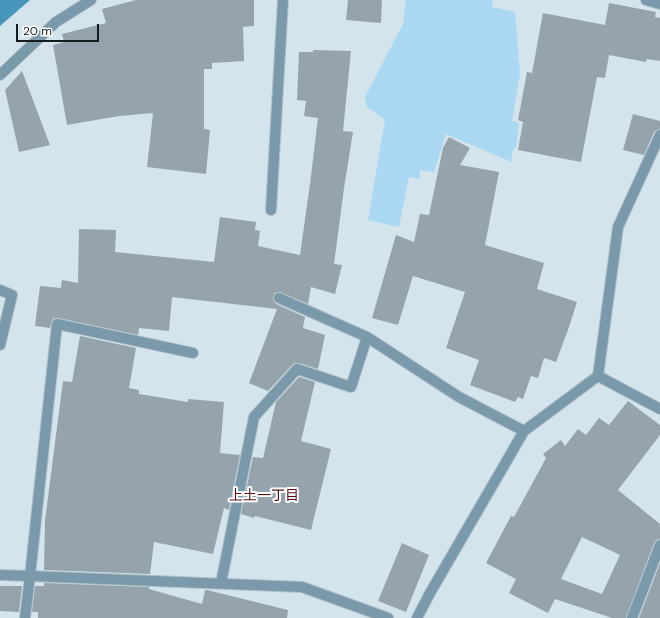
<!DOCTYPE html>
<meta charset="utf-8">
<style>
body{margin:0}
#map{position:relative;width:660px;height:618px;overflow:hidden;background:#d3e4ed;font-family:"DM Sans",sans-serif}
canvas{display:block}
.scale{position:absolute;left:16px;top:24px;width:83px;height:18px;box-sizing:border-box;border:2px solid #151b1e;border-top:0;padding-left:5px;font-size:12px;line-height:14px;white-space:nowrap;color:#151b1e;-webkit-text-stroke:3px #fff;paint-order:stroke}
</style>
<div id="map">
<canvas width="660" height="618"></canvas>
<div class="scale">20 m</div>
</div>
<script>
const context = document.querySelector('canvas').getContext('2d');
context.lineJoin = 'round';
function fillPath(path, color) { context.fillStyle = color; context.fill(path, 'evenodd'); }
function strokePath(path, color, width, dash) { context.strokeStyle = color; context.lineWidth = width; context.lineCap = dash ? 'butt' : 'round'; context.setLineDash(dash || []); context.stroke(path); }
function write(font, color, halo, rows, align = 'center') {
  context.font = font + ' "DM Sans","Noto Sans JP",sans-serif'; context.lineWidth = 4; context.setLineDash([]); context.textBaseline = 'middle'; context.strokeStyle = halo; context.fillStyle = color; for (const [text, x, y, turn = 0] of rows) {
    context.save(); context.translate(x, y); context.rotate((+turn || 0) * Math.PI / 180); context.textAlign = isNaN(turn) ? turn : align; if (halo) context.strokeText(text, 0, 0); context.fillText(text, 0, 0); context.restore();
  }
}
const green = new Path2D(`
 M 406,0 L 493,0 L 492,7 L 515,12 L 520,73 L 512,121 L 519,123 L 516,147 L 512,152 L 512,162 L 446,134 L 434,172 L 420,170 L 419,179 L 409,177 L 399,227 L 368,220 L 385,120 L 367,107 L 365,97 L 403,24 Z`);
const water = new Path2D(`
 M 0,0 L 30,0 L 0,26 Z`);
const building = new Path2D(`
 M 136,0 L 254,0 L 254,26 L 243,27 L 244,61 L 212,63 L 212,69 L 204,69 L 204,129 L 210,130 L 206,174 L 147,167 L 153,113 L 119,116 L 67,125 L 53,45 L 64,42 L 62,34 L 106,23 L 102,9 Z
 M 348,0 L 382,0 L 381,23 L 346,20 Z
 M 609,3 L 656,12 L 655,17 L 660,18 L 660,61 L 647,59 L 646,62 L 609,55 L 605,78 L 597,77 L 581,162 L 518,150 L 523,122 L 518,120 L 527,72 L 532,73 L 543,13 L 605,25 Z
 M 313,50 L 351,51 L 343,131 L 353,132 L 344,188 L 334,264 L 342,265 L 335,294 L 311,287 L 308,304 L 279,292 L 275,293 L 273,298 L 274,301 L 276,304 L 305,317 L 303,328 L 325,335 L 318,369 L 299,363 L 295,363 L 292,365 L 268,391 L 249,383 L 277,309 L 172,297 L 169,331 L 139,328 L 138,335 L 58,318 L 54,318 L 52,320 L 50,328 L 35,326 L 40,286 L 61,288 L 62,280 L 78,283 L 79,229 L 116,230 L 115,252 L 214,262 L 220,217 L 256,222 L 255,230 L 260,231 L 258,246 L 300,255 L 310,184 L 318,118 L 304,116 L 306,101 L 297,100 L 299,52 L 313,52 Z
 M 22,71 L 50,145 L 19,152 L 5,90 Z
 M 633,114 L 660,121 L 660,129 L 657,130 L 654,132 L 644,155 L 623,150 Z
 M 449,137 L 470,148 L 460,165 L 499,172 L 485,245 L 544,263 L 537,289 L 577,302 L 569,327 L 556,362 L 544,358 L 538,378 L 531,376 L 523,399 L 518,397 L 515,402 L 470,385 L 479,360 L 446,348 L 465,292 L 413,276 L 398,325 L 372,318 L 396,235 L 414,242 L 420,214 L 429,215 L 443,148 Z
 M 80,336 L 136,348 L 129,388 L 139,390 L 139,394 L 188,402 L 188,399 L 224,402 L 220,453 L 240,455 L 229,510 L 224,508 L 213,554 L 154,542 L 150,574 L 44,570 L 45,520 L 63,381 L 72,382 Z
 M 299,377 L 315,382 L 301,441 L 331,449 L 311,530 L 255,516 L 254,518 L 241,514 L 253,457 L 263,458 L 276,402 Z
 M 628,401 L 660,425 L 660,435 L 618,490 L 660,524 L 660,539 L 656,540 L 654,543 L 626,618 L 612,618 L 555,599 L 548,613 L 509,593 L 516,579 L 486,563 L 511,516 L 514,517 L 546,458 L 543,454 L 561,440 L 565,446 L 578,429 L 586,435 L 599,418 L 609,425 ZM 582,537 L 620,555 L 602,594 L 561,579 Z
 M 402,543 L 429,555 L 406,612 L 378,601 Z
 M 660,563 L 660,618 L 639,618 Z
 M 44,583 L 149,587 L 149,589 L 202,604 L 205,590 L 207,590 L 288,610 L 287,618 L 38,618 L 38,612 L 32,612 L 35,586 L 44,586 Z
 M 0,586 L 22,586 L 19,612 L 0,611 Z`);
const minor = new Path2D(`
 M 646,0 L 660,4
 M 0,75 L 56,22 L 91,0
 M 271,210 L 283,0
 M 0,290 L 12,295 L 0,345
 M 279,298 L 367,337 L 459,397 L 524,431
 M 598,376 L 660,409
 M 0,575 L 30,576 L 302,587 L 388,618
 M 221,583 L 254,417 L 297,369 L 351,387 L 367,337
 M 25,618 L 30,576 L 57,324 L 193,353
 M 417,618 L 430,593 L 524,431 L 598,376 L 618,227 L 660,135
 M 632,618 L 660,545`);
const neighbourhoodNames = [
 ["上土一丁目",264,496]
];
fillPath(green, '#aad8f2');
fillPath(water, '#4896bd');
fillPath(building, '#95a4ac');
strokePath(minor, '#b1c0c8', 12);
strokePath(minor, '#7a99aa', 10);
write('14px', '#551014', '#fff', neighbourhoodNames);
</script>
